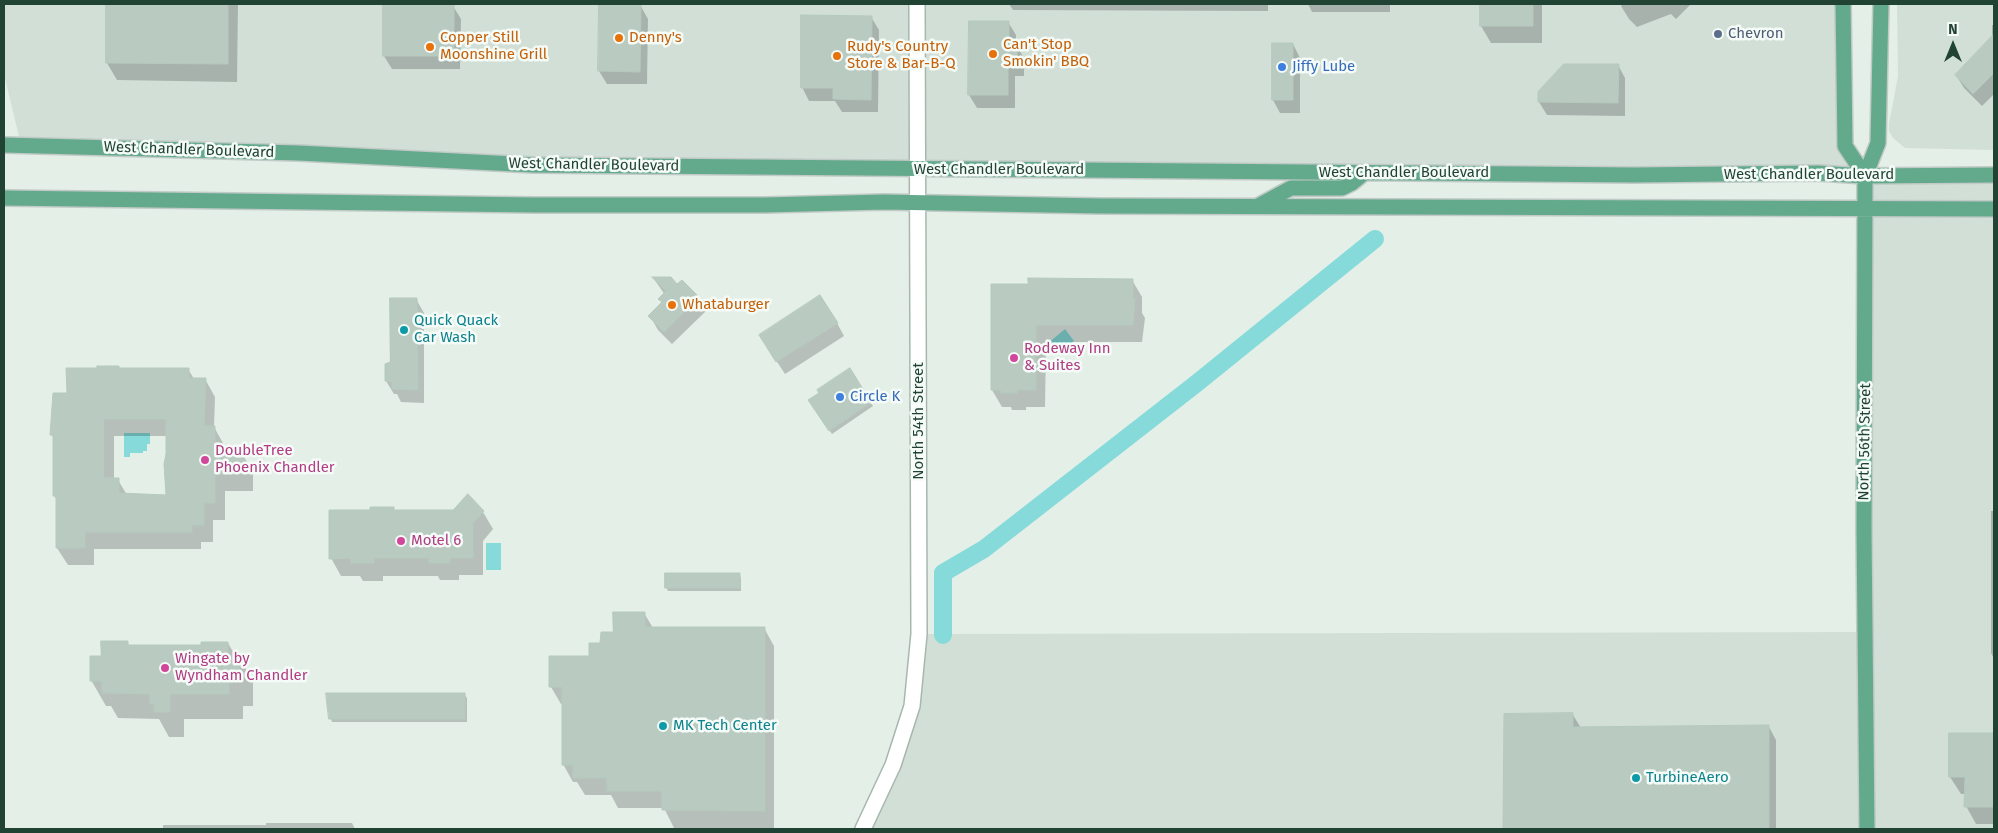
<!DOCTYPE html>
<style>
body{margin:0}
#map{position:relative;width:1998px;height:833px;overflow:hidden;background:#e4efe8;font-family:"Fira Sans",sans-serif}
canvas{display:block}
.frame{position:absolute;inset:0;border:5px solid #214334;pointer-events:none}
.north{position:absolute;left:1928px;top:20px;width:50px;height:50px;-webkit-text-stroke:4px #f5fbf7;paint-order:stroke;rotate:0deg;font-size:14px;font-weight:700;line-height:20px;text-align:center;color:#214334}
.north::after{content:'';display:block;margin:auto;width:18px;height:22px;background:#214334;clip-path:polygon(50% 0,100% 100%,50% 72%,0 100%)}
</style>
<div id="map">
<canvas width="1998" height="833"></canvas>
<div class="frame"></div>
<div class="north">N</div>
</div>
<script>
const context = document.querySelector('canvas').getContext('2d');
context.lineJoin = 'round';
function fillPath(path, color) { context.fillStyle = color; context.fill(path, 'evenodd'); }
function strokePath(path, color, width, dash) { context.strokeStyle = color; context.lineWidth = width; context.lineCap = dash ? 'butt' : 'round'; context.setLineDash(dash || []); context.stroke(path); }
function write(font, color, halo, rows, align = 'center') {
  context.font = font + ' "Fira Sans",sans-serif'; context.lineWidth = 5; context.setLineDash([]); context.textBaseline = 'middle'; context.strokeStyle = halo; context.fillStyle = color; for (const [text, x, y, turn = 0] of rows) {
    context.save(); context.translate(x, y); context.rotate((+turn || 0) * Math.PI / 180); context.textAlign = isNaN(turn) ? turn : align; if (halo) context.strokeText(text, 0, 0); context.fillText(text, 0, 0); context.restore();
  }
}
const built = new Path2D(`
 M 4,4 L 1843,4 L 1845,146 L 1865,176 L 1994,175 L 1994,829 L 863,829 L 893,765 L 919,634 L 1865,632 L 1865,176 L 918,170 L 21,145 L 4,74 Z
 M 1897,4 L 1994,4 L 1994,150 L 1905,148 L 1893,138 L 1889,131 L 1889,124 L 1898,76 Z`);
const water = new Path2D(`
 M 1065,329 L 1074,341 L 1068,346 L 1069,348 L 1056,355 L 1047,344 Z
 M 124,433 L 150,433 L 150,444 L 147,444 L 147,451 L 143,451 L 143,453 L 130,453 L 130,457 L 124,457 Z
 M 486,543 L 501,543 L 501,570 L 486,570 Z`);
const shadow = new Path2D(`
 M 107,4 L 238,4 L 237,82 L 117,80 L 107,63 Z
 M 1009,4 L 1268,4 L 1268,11 L 1013,10 Z
 M 1308,4 L 1390,4 L 1390,12 L 1312,12 Z
 M 1481,4 L 1542,4 L 1542,43 L 1491,43 L 1481,26 Z
 M 1623,4 L 1691,4 L 1676,19 L 1671,14 L 1637,27 L 1629,19 L 1621,6 Z
 M 640,5 L 648,19 L 647,84 L 607,84 L 599,71 Z
 M 453,6 L 461,19 L 460,69 L 392,69 L 384,56 Z
 M 871,17 L 879,30 L 878,112 L 842,112 L 835,101 L 809,101 L 802,87 Z
 M 1008,22 L 1016,35 L 1016,45 L 1024,58 L 1024,76 L 1015,76 L 1015,108 L 977,108 L 969,95 Z
 M 1992,25 L 1994,25 L 1994,94 L 1982,106 L 1964,88 L 1956,75 L 1992,38 Z
 M 1293,44 L 1300,58 L 1300,113 L 1280,113 L 1273,100 Z
 M 1618,65 L 1625,78 L 1625,116 L 1547,115 L 1539,102 Z
 M 654,279 L 677,286 L 698,298 L 706,311 L 672,344 L 658,330 L 650,316 L 662,304 L 660,299 L 665,295 Z
 M 1132,280 L 1142,297 L 1142,313 L 1145,318 L 1142,342 L 1046,342 L 1045,407 L 1026,407 L 1026,410 L 1012,410 L 1011,407 L 1002,407 L 992,390 L 1029,285 Z
 M 416,299 L 424,313 L 424,403 L 401,402 L 397,394 L 394,394 L 386,381 Z
 M 837,323 L 844,336 L 785,374 L 768,348 Z
 M 119,369 L 188,369 L 194,379 L 205,379 L 215,397 L 214,427 L 224,445 L 224,455 L 243,455 L 253,473 L 253,491 L 225,491 L 225,520 L 213,520 L 213,542 L 201,542 L 201,549 L 94,549 L 94,565 L 68,565 L 57,548 L 57,501 L 54,495 L 54,439 L 52,435 L 68,394 ZM 114,436 L 167,436 L 167,496 L 127,495 L 118,480 L 114,480 Z
 M 861,389 L 873,406 L 832,434 L 812,404 Z
 M 395,511 L 483,512 L 493,529 L 483,541 L 483,575 L 459,575 L 459,580 L 440,580 L 438,576 L 383,576 L 383,581 L 363,581 L 360,576 L 341,576 L 331,558 Z
 M 1991,511 L 1994,511 L 1994,659 L 1991,653 Z
 M 739,574 L 741,578 L 741,591 L 668,591 L 666,587 Z
 M 644,613 L 653,628 L 764,628 L 774,646 L 774,828 L 674,828 L 664,808 L 618,808 L 611,795 L 585,795 L 577,782 L 573,782 L 563,764 L 563,704 L 561,704 L 551,687 L 590,657 L 614,634 Z
 M 127,642 L 129,646 L 203,646 L 228,643 L 236,657 L 239,657 L 253,682 L 253,706 L 243,706 L 243,719 L 184,719 L 184,737 L 169,737 L 159,719 L 118,718 L 111,706 L 106,706 L 91,680 L 102,657 Z
 M 327,694 L 464,694 L 467,698 L 467,722 L 332,722 L 327,705 Z
 M 1505,715 L 1573,715 L 1581,728 L 1769,727 L 1776,740 L 1776,829 L 1505,829 Z
 M 1950,734 L 1994,734 L 1994,824 L 1976,824 L 1966,806 L 1966,794 L 1961,794 L 1950,777 Z
 M 266,823 L 352,823 L 355,829 L 357,829 L 163,829 L 163,825 L 266,825 Z`);
const canal = new Path2D(`
 M 943,635 L 943,573 L 984,549 L 1197,383 L 1375,239`);
const building = new Path2D(`
 M 106,4 L 228,4 L 228,64 L 106,63 Z
 M 383,4 L 454,4 L 454,56 L 383,56 Z
 M 599,4 L 641,4 L 640,72 L 598,71 Z
 M 1480,4 L 1533,4 L 1533,26 L 1480,26 Z
 M 801,15 L 872,16 L 871,100 L 833,99 L 833,88 L 801,88 Z
 M 969,21 L 1009,21 L 1009,44 L 1017,44 L 1017,64 L 1008,64 L 1008,95 L 968,95 Z
 M 1994,34 L 1994,73 L 1973,94 L 1955,75 Z
 M 1272,43 L 1293,43 L 1293,100 L 1272,100 Z
 M 1564,64 L 1619,64 L 1618,103 L 1538,102 L 1538,92 Z
 M 652,277 L 671,277 L 677,284 L 682,280 L 699,297 L 664,332 L 648,316 L 662,302 L 658,299 L 666,291 Z
 M 1028,278 L 1133,279 L 1133,299 L 1135,299 L 1133,325 L 1036,325 L 1036,390 L 1017,390 L 1017,393 L 1001,393 L 1001,390 L 991,390 L 991,284 L 1028,284 Z
 M 820,295 L 838,323 L 776,362 L 759,335 Z
 M 390,298 L 417,298 L 418,390 L 392,389 L 392,382 L 385,381 L 385,364 L 390,362 Z
 M 97,366 L 119,366 L 119,368 L 189,368 L 189,378 L 206,378 L 204,426 L 215,426 L 215,454 L 244,454 L 244,474 L 215,474 L 215,503 L 204,503 L 204,525 L 192,525 L 192,532 L 85,532 L 85,548 L 56,548 L 56,496 L 53,496 L 53,435 L 50,435 L 53,393 L 67,393 L 66,368 L 97,368 ZM 104,419 L 166,419 L 166,454 L 164,464 L 166,495 L 119,493 L 119,478 L 104,478 Z
 M 850,368 L 871,402 L 829,431 L 808,400 L 819,393 L 817,390 Z
 M 468,494 L 484,511 L 473,523 L 473,558 L 450,558 L 450,563 L 429,563 L 429,558 L 374,558 L 374,563 L 351,563 L 351,558 L 329,559 L 329,510 L 370,510 L 370,507 L 394,507 L 394,510 L 453,510 Z
 M 665,573 L 740,573 L 740,588 L 665,588 Z
 M 613,612 L 645,612 L 645,627 L 765,627 L 765,811 L 662,810 L 662,791 L 607,791 L 607,778 L 573,778 L 573,765 L 562,765 L 562,687 L 549,687 L 549,656 L 589,656 L 589,643 L 600,643 L 601,632 L 613,632 Z
 M 101,641 L 128,641 L 128,645 L 201,645 L 201,642 L 228,642 L 228,656 L 239,656 L 239,681 L 229,681 L 229,694 L 170,694 L 170,712 L 154,712 L 154,704 L 150,704 L 150,694 L 102,693 L 102,681 L 90,681 L 90,656 L 101,656 Z
 M 326,693 L 465,693 L 465,719 L 329,719 Z
 M 1573,713 L 1573,727 L 1769,725 L 1769,829 L 1503,829 L 1504,714 Z
 M 1949,733 L 1994,733 L 1994,807 L 1964,807 L 1965,777 L 1949,777 Z`);
const minor = new Path2D(`
 M 863,829 L 893,765 L 912,706 L 919,634 L 917,4`);
const major = new Path2D(`
 M 1843,4 L 1845,146 L 1865,176
 M 4,145 L 299,153 L 534,165 L 1634,175 L 1818,173 L 1865,176 L 1994,175
 M 4,198 L 535,205 L 765,205 L 884,202 L 1100,206 L 1994,209
 M 1258,206 L 1291,188 L 1342,188 L 1352,183 L 1364,173
 M 1867,829 L 1864,531 L 1865,176 L 1878,143 L 1881,4`);
const markers = [
 [1718,34,5,"#5c6f8a"],
 [619,38,5,"#e8710a"],
 [430,47,5,"#e8710a"],
 [993,54,5,"#e8710a"],
 [837,56,5,"#e8710a"],
 [1282,67,5,"#3f7fe0"],
 [672,305,5,"#e8710a"],
 [404,330,5,"#0f9aa8"],
 [1014,358,5,"#d1479c"],
 [840,397,5,"#3f7fe0"],
 [205,460,5,"#d1479c"],
 [401,541,5,"#d1479c"],
 [165,668,5,"#d1479c"],
 [663,726,5,"#0f9aa8"],
 [1636,778,5,"#0f9aa8"]
];
const serviceNames = [
 ["Chevron",1728,34]
];
const foodNames = [
 ["Copper Still",440,38],
 ["Moonshine Grill",440,55],
 ["Denny's",629,38],
 ["Can't Stop",1003,45],
 ["Smokin' BBQ",1003,62],
 ["Rudy's Country",847,47],
 ["Store & Bar-B-Q",847,64],
 ["Whataburger",682,305]
];
const shopNames = [
 ["Jiffy Lube",1292,67],
 ["Circle K",850,397]
];
const streetNames = [
 ["West Chandler Boulevard",189,150,2],
 ["West Chandler Boulevard",594,165,1],
 ["West Chandler Boulevard",999,170],
 ["West Chandler Boulevard",1404,173],
 ["West Chandler Boulevard",1809,175],
 ["North 54th Street",919,421,-90],
 ["North 56th Street",1865,442,-89]
];
const cultureNames = [
 ["Quick Quack",414,321],
 ["Car Wash",414,338],
 ["MK Tech Center",673,726],
 ["TurbineAero",1646,778]
];
const hotelNames = [
 ["Rodeway Inn",1024,349],
 ["& Suites",1024,366],
 ["DoubleTree",215,451],
 ["Phoenix Chandler",215,468],
 ["Motel 6",411,541],
 ["Wingate by",175,659],
 ["Wyndham Chandler",175,676]
];
fillPath(built, '#d2dfd7');
fillPath(water, '#86dada');
fillPath(shadow, '#0003');
strokePath(canal, '#86dada', 18);
fillPath(building, '#b9cac1');
strokePath(building, '#b5cabe', 1);
strokePath(minor, '#a6b8ae', 18);
strokePath(major, '#c1cac6', 18);
strokePath(minor, '#fff', 15);
strokePath(major, '#63aa8c', 15);
for (const [x, y, r, color] of markers) { const dot = new Path2D(); dot.arc(x, y, r, 0, 2 * Math.PI); context.fillStyle = color; context.fill(dot); strokePath(dot, '#f5fbf7', 2); }
write('15px', '#4e5e75', '#f5fbf7', serviceNames, 'left');
write('15px', '#c56008', '#f5fbf7', foodNames, 'left');
write('15px', '#366cbe', '#f5fbf7', shopNames, 'left');
write('15px', '#214334', '#f5fbf7', streetNames);
write('15px', '#0d838f', '#f5fbf7', cultureNames, 'left');
write('15px', '#b23c85', '#f5fbf7', hotelNames, 'left');
</script>
